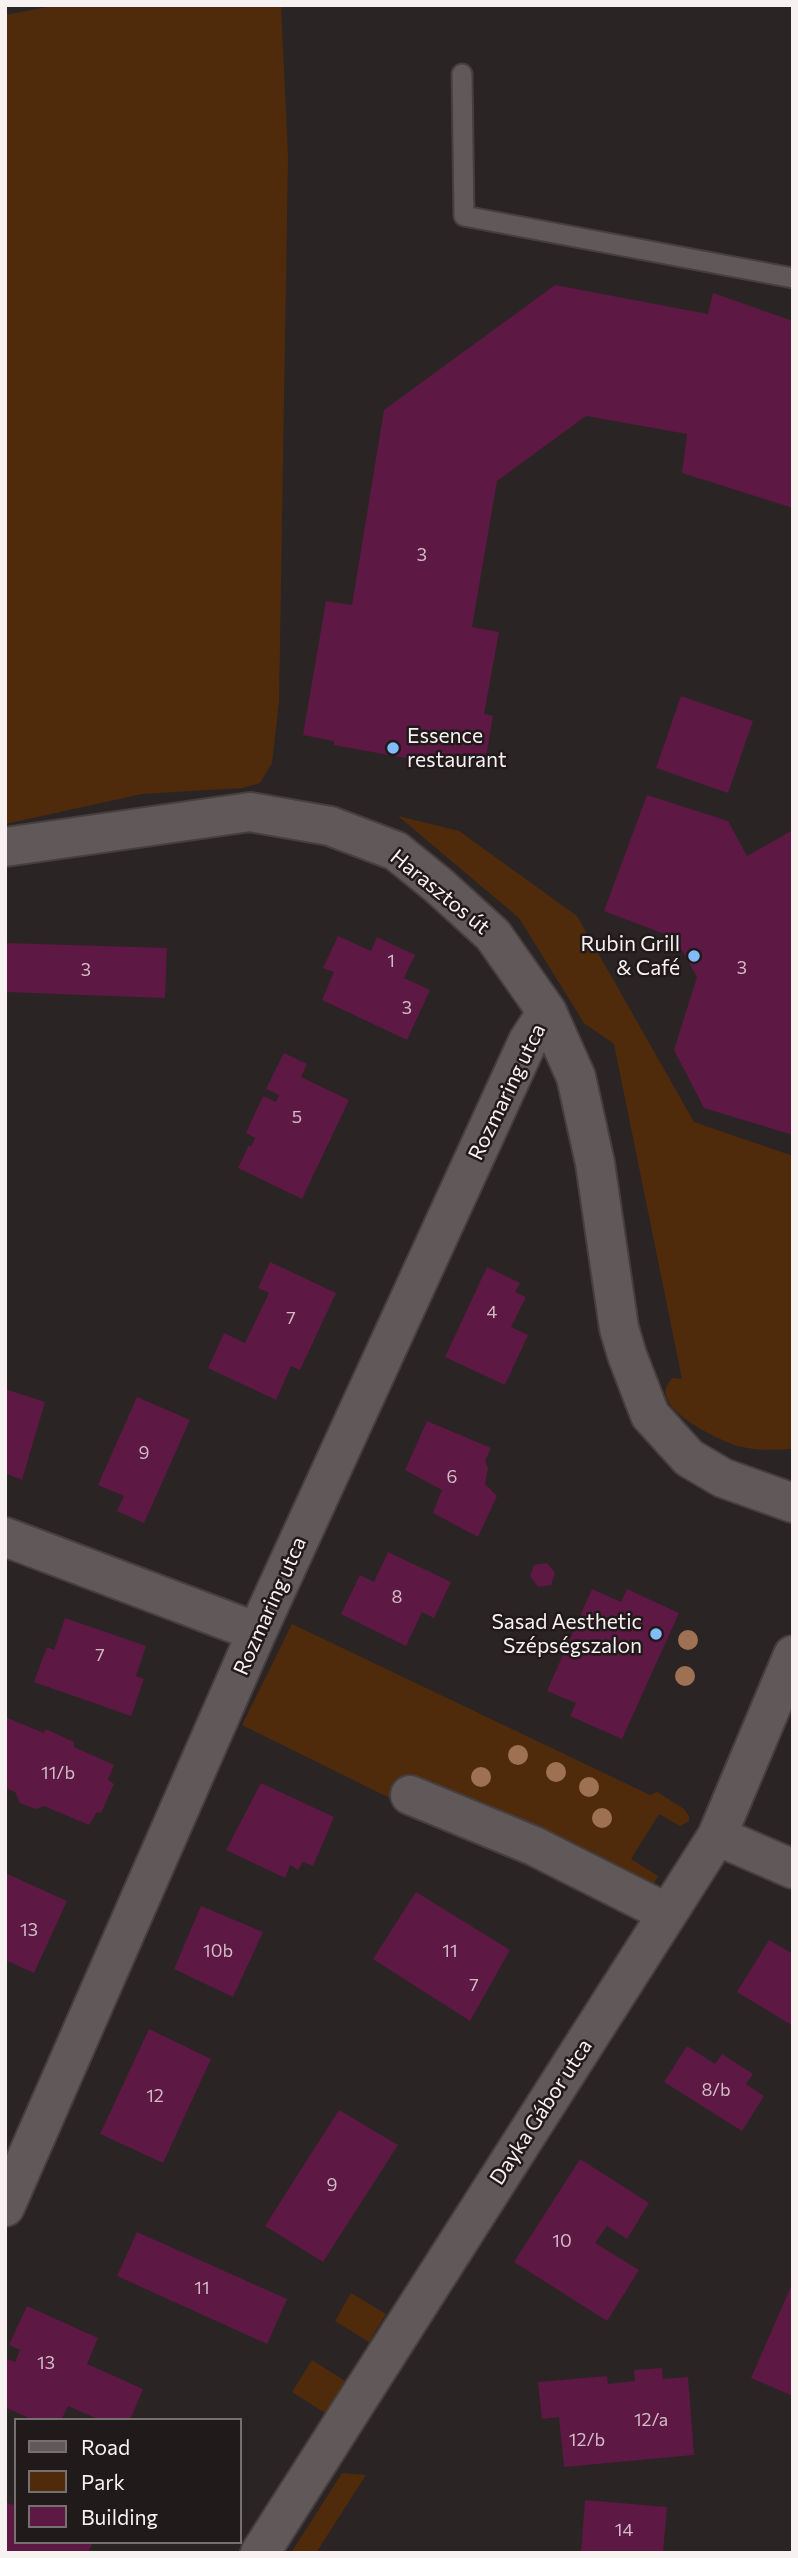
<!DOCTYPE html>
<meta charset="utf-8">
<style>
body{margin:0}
#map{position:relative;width:798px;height:2558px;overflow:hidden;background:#2b2424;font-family:Commissioner,sans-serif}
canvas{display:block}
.frame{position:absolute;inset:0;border:7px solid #f7f1f2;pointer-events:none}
.legend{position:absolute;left:14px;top:2418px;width:228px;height:126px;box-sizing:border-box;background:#211a1b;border:2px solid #777071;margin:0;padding:9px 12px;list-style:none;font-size:21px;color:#f7f1f2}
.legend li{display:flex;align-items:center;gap:14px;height:35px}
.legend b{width:35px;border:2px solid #777071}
</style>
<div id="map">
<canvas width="798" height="2558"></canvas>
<div class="frame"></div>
<ul class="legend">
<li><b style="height:9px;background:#605859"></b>Road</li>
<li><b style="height:19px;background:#4f2b0c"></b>Park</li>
<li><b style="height:19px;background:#5d1843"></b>Building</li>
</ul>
</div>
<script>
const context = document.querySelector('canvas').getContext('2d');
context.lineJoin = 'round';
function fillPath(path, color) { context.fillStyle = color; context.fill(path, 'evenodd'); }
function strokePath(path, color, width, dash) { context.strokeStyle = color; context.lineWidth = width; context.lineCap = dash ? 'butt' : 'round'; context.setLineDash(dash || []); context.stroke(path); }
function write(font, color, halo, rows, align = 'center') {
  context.font = font + ' Commissioner,sans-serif'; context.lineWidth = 5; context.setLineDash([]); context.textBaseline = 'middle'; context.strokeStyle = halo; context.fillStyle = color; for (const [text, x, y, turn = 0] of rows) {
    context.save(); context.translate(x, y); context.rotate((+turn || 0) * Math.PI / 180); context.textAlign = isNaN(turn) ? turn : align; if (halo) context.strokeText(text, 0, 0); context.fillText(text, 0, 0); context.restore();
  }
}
const green = new Path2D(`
 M 59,5 L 281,5 L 288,157 L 279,702 L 272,763 L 260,783 L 242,788 L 142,794 L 5,824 L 5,15 Z
 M 398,816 L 459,831 L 577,916 L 694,1122 L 793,1156 L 793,1449 C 775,1450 755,1451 738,1446 C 719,1440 660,1413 666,1388 C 667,1384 670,1382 672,1378 L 682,1379 L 614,1044 L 584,1023 L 519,918 Z
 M 292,1624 L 650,1795 L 657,1792 L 684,1809 L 689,1816 L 689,1821 L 680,1826 L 659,1814 L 631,1859 L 658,1876 L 653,1885 L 414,1810 L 242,1725 Z
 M 351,2293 L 386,2314 L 369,2342 L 335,2321 Z
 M 312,2360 L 345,2381 L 325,2413 L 292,2392 Z
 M 342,2473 L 366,2475 L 316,2553 L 291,2553 Z`);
const building = new Path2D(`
 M 555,285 L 708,314 L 713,293 L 793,321 L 791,371 L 793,372 L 793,508 L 682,473 L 687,434 L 586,416 L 497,481 L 472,627 L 499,632 L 484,714 L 493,716 L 484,768 L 439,760 L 438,764 L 334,745 L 334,741 L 303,735 L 326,601 L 352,605 L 384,410 Z
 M 681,696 L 753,721 L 728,793 L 656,768 Z
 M 647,795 L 728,821 L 747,856 L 793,830 L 793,1135 L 704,1108 L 674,1050 L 697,977 L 675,938 L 604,911 Z
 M 338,936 L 371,951 L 377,937 L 415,955 L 404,978 L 430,990 L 407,1040 L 322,1000 L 334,972 L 323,968 Z
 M 5,943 L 167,948 L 165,998 L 5,992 Z
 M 284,1053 L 307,1064 L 301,1077 L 349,1100 L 302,1199 L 238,1168 L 249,1145 L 251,1147 L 255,1138 L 246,1133 L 263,1096 L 276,1102 L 279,1095 L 266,1089 Z
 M 270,1262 L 336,1293 L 300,1370 L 291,1366 L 276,1400 L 208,1368 L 224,1333 L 245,1343 L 269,1293 L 258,1288 Z
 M 487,1267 L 520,1283 L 515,1292 L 526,1297 L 511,1327 L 528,1335 L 505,1385 L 445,1357 Z
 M 5,1389 L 45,1402 L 22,1480 L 5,1473 Z
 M 137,1397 L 190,1420 L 144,1523 L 117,1511 L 124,1496 L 98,1485 Z
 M 427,1421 L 491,1448 L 485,1461 L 488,1468 L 485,1484 L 497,1496 L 478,1537 L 433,1513 L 442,1490 L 405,1470 Z
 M 388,1552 L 451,1582 L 434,1618 L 422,1612 L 406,1646 L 341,1614 L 360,1575 L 374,1582 Z
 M 547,1563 L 555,1573 L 551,1585 L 538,1587 L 530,1576 L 534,1565 Z
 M 592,1589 L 621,1602 L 627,1589 L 679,1613 L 622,1739 L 570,1716 L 576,1703 L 547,1691 Z
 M 65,1618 L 146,1646 L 136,1676 L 144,1679 L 131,1716 L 34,1682 L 47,1647 L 54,1650 Z
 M 5,1717 L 44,1733 L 46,1729 L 74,1742 L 74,1747 L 114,1765 L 108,1780 L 114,1784 L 101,1813 L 97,1812 L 89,1825 L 44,1806 L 35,1809 L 20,1803 L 15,1792 L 5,1788 Z
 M 261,1783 L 334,1817 L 313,1866 L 303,1862 L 298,1870 L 290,1865 L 285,1878 L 226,1850 Z
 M 5,1873 L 67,1901 L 34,1973 L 5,1960 Z
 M 416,1892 L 510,1950 L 470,2021 L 373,1959 Z
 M 201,1906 L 263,1932 L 233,1997 L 174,1969 Z
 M 769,1940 L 793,1954 L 793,2026 L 737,1992 Z
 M 149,2029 L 211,2059 L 163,2163 L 100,2134 Z
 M 687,2046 L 715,2064 L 722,2054 L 753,2074 L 746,2084 L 764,2096 L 742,2131 L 664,2082 Z
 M 339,2110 L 398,2145 L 323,2262 L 265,2226 Z
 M 580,2159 L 649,2203 L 627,2239 L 607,2226 L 595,2243 L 639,2270 L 607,2321 L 514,2262 Z
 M 137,2232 L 287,2299 L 267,2344 L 117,2276 Z
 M 793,2282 L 793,2396 L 751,2378 Z
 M 27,2306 L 98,2338 L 87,2364 L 143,2389 L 130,2420 L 100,2420 L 68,2406 L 61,2420 L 33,2420 L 5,2407 L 5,2358 L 15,2362 L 20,2350 L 9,2345 Z
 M 662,2368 L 663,2379 L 688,2377 L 694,2455 L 564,2467 L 559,2417 L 542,2419 L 538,2382 L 607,2376 L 608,2384 L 635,2381 L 634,2370 Z
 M 585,2500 L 667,2507 L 663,2553 L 581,2553 Z
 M 5,2502 L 16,2506 L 16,2542 L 93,2542 L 88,2553 L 5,2553 Z`);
const service = new Path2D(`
 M 462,74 L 464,216 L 793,278`);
const minor = new Path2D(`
 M 5,847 L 250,812 L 330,826 L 396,851 L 438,885 L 493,935 L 547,1012 L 576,1077 L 595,1163 L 619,1328 L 627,1355 L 650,1415 L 689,1458 L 723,1478 L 793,1503
 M 5,1537 L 257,1632
 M 410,1795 L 534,1846 L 667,1913
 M 717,1836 L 793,1869
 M 5,2207 L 257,1632 L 528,1041 L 547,1012
 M 260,2553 L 717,1836 L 793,1655`);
const trees = [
 [688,1640],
 [685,1676],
 [518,1755],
 [556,1772],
 [481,1777],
 [589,1787],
 [602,1818]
];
const markers = [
 [393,748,7,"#82bcfa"],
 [694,956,7,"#82bcfa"],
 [656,1634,7,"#82bcfa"]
];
const numberNames = [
 ["3",422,555],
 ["1",391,961],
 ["3",742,968],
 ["3",86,970],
 ["3",407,1008],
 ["5",297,1117],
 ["4",492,1312],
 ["7",291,1318],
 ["9",144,1453],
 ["6",452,1477],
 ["8",397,1597],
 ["7",100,1655],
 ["11/b",58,1773],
 ["13",29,1930],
 ["10b",218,1951],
 ["11",450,1951],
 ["7",474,1985],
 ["8/b",716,2090],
 ["12",155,2096],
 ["9",332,2185],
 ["10",562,2241],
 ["11",202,2288],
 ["13",46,2363],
 ["12/a",651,2420],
 ["12/b",587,2440],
 ["14",624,2530]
];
const poiNames = [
 ["Essence",407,736,"left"],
 ["restaurant",407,760,"left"],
 ["Rubin Grill",680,944],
 ["& Café",680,968],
 ["Sasad Aesthetic",642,1622],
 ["Szépségszalon",642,1646]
];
const streetNames = [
 ["Harasztos út",440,892,39],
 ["Rozmaring utca",507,1092,-64],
 ["Rozmaring utca",270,1606,-66],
 ["Dayka Gábor utca",541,2112,-57]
];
fillPath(green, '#4f2b0c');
fillPath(building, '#5d1843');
strokePath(service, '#453f40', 23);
strokePath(minor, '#453f40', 42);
strokePath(service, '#605859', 19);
strokePath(minor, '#605859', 38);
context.fillStyle = '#9d7152';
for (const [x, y] of trees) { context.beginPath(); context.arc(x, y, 10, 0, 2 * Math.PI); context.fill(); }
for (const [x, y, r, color] of markers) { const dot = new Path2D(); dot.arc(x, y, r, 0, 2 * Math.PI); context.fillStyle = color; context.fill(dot); strokePath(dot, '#211a1b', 2.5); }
write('18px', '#d0bbc6', null, numberNames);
write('21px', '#f7f1f2', '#211a1b', poiNames, 'right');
write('21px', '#f7f1f2', '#211a1b', streetNames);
</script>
